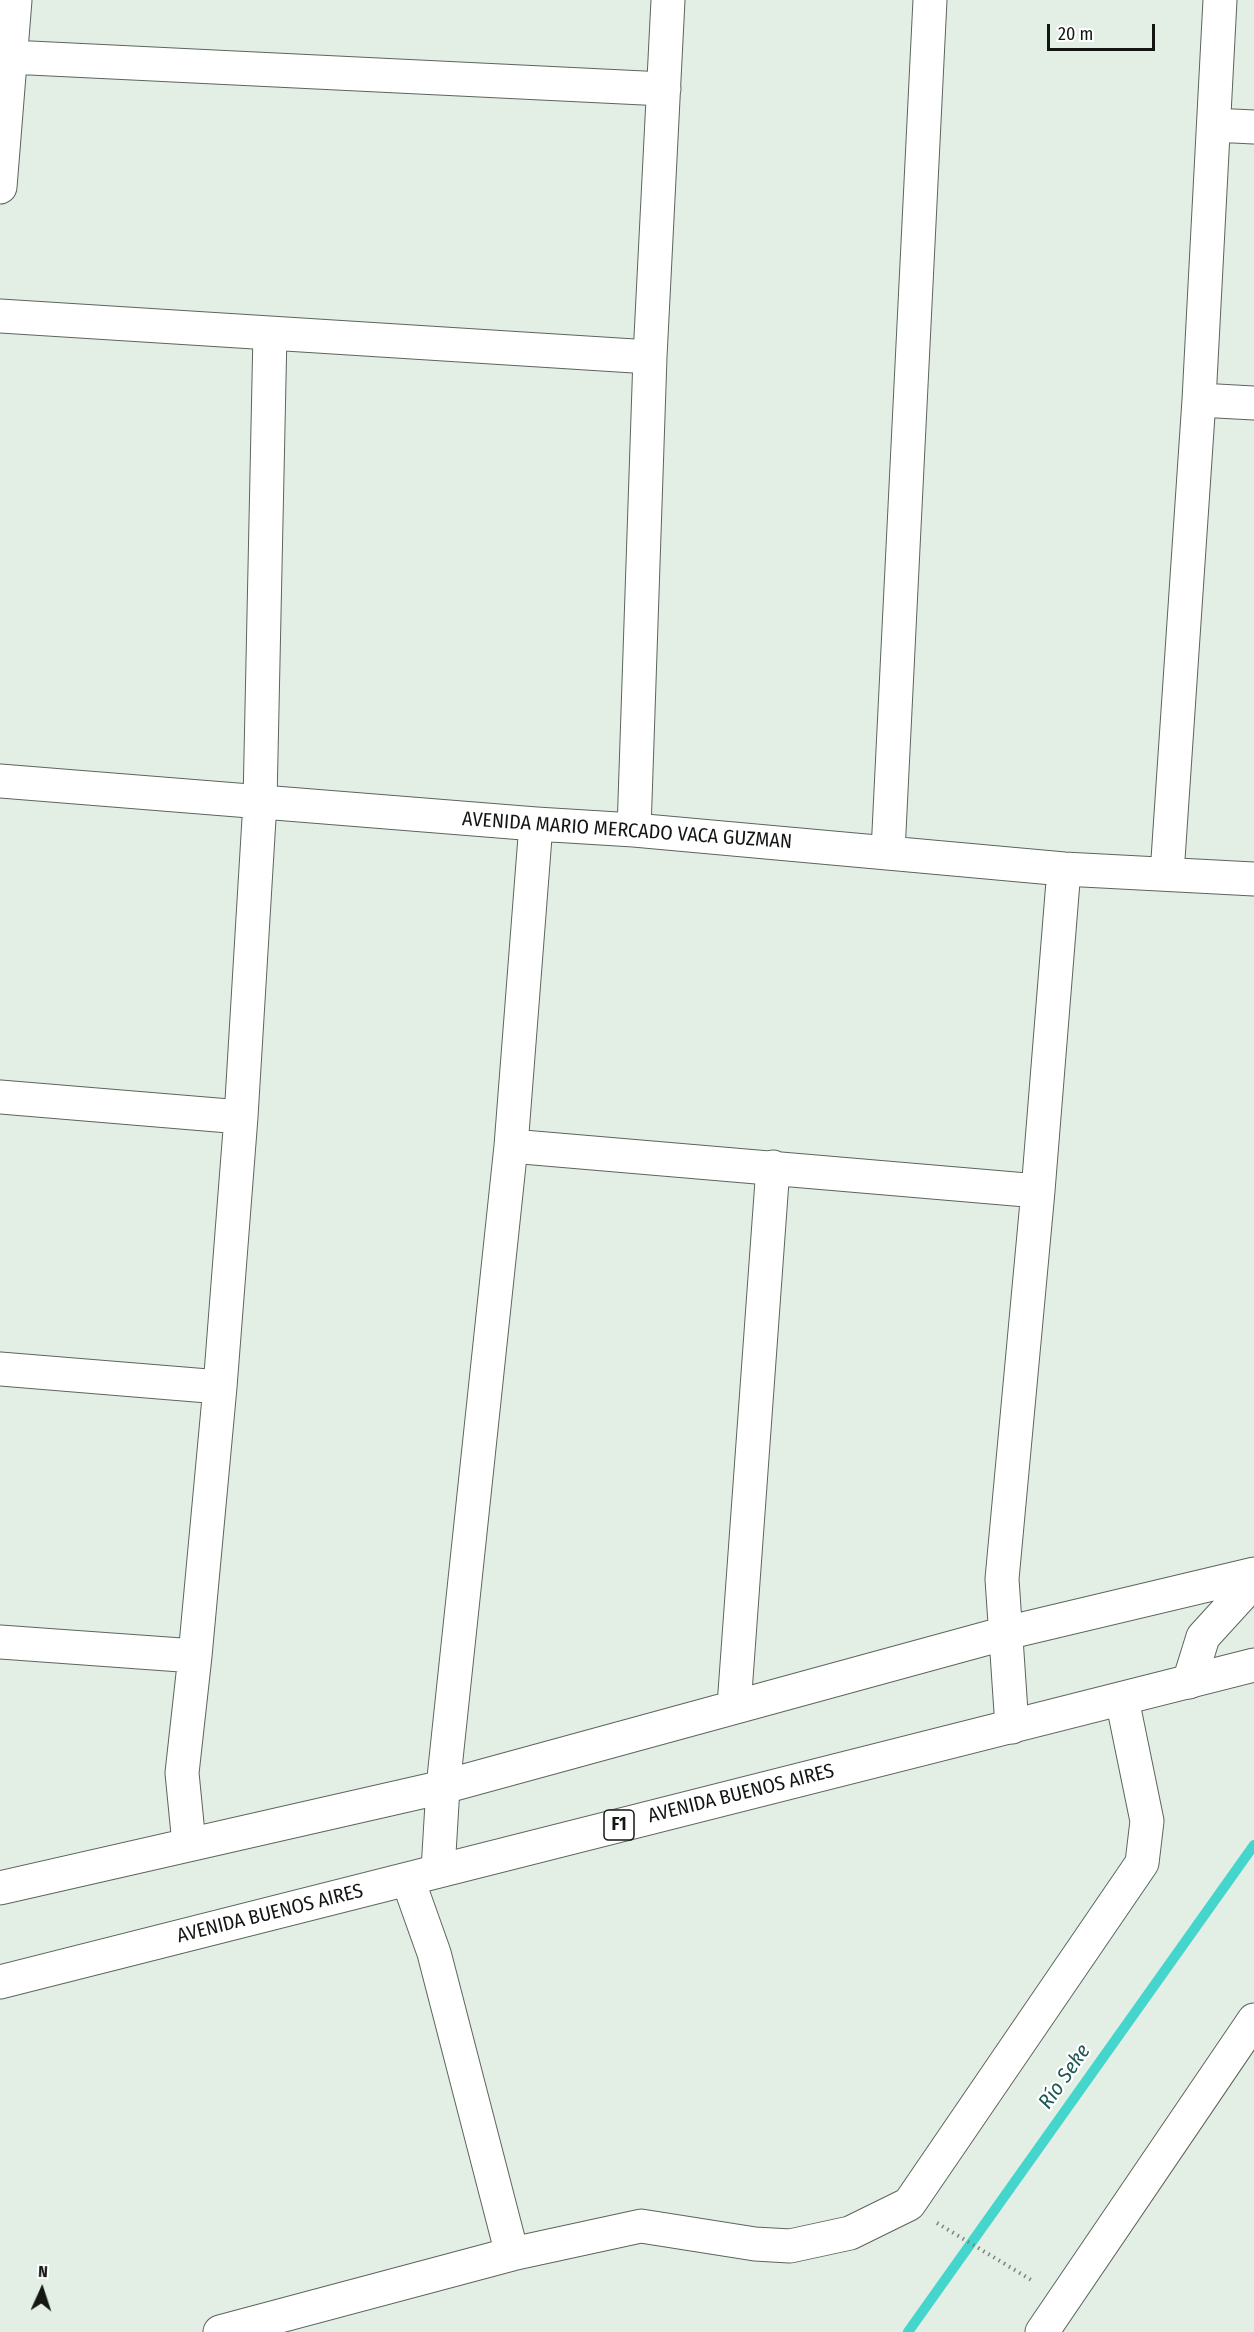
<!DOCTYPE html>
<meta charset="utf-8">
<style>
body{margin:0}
#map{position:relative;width:1254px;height:2332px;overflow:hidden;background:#e3eee5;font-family:"Fira Sans Condensed",sans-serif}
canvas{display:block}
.north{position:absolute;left:12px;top:2260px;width:60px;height:60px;-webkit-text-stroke:4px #fff;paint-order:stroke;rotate:3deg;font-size:16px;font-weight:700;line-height:24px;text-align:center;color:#131613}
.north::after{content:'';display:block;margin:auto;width:21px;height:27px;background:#131613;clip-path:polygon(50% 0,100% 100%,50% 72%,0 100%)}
.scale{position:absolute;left:1047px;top:24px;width:108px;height:27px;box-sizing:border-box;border:3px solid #131613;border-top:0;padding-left:8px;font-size:18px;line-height:21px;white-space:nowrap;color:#131613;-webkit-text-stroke:4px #fff;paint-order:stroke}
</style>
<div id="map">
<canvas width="1254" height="2332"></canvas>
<div class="north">N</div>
<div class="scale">20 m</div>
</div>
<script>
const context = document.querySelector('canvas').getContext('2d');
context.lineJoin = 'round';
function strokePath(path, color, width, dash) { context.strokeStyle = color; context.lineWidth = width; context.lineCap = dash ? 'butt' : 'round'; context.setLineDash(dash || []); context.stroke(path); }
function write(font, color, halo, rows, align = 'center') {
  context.font = font + ' "Fira Sans Condensed",sans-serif'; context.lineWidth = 4.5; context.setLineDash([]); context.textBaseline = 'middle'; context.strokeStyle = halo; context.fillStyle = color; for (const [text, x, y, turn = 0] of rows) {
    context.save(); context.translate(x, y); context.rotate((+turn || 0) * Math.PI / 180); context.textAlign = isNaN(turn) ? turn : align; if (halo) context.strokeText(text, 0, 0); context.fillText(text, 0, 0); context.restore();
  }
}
const stream = new Path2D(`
 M 908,2332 L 1254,1845`);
const path = new Path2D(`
 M 937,2223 L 1033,2281`);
const minor = new Path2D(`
 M 10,57 L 664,89
 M 1214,125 L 1254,127
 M 0,187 L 15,0
 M 0,316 L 650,357
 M 1199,400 L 1254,403
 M 0,781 L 536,824 L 634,830 L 1064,869 L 1254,879
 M 634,830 L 650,357 L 668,0
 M 888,852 L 930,0
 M 1167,874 L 1199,400 L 1220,0
 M 0,1097 L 241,1117
 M 511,1146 L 1038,1191
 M 0,1369 L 220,1387
 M 0,1642 L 195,1656
 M 1189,1682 L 1203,1637 L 1254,1581
 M 734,1706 L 773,1167
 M 1012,1727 L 1002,1579 L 1038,1191 L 1064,869
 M 189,1844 L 182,1773 L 195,1656 L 220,1387 L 241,1117 L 260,802 L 270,333
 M 438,1870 L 443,1787 L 511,1146 L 536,824
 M 408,1880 L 434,1953 L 512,2254
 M 0,1888 L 443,1787 L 1006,1633 L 1254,1574
 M 220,2332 L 512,2254 L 641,2226 L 755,2244 L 790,2246 L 850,2233 L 909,2204 L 1142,1863 L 1147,1821 L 1122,1699
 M 1042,2332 L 1254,2020`);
const trunk = new Path2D(`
 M 0,1982 L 1254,1665`);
const shields = [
 [619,1825,30]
];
const shieldNames = [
 ["F1",619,1825]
];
const streetNames = [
 ["AVENIDA MARIO MERCADO VACA GUZMAN",627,831,4],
 ["AVENIDA BUENOS AIRES",741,1794,-14],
 ["AVENIDA BUENOS AIRES",270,1914,-14]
];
const waterNames = [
 ["Río Seke",1065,2077,-55]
];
strokePath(stream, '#44d5cd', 10);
strokePath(minor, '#5c655d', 35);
strokePath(trunk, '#5c655d', 35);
strokePath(path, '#7c847d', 4, [1.5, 4.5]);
strokePath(minor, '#fff', 33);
strokePath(trunk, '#fff', 33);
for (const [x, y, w] of shields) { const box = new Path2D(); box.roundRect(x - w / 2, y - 15, w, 30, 4.5); context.fillStyle = '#fff'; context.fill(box); strokePath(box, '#131613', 1.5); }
write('bold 18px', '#131613', null, shieldNames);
write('20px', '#131613', '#fff', streetNames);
write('italic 21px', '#1c5754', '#fff', waterNames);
</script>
